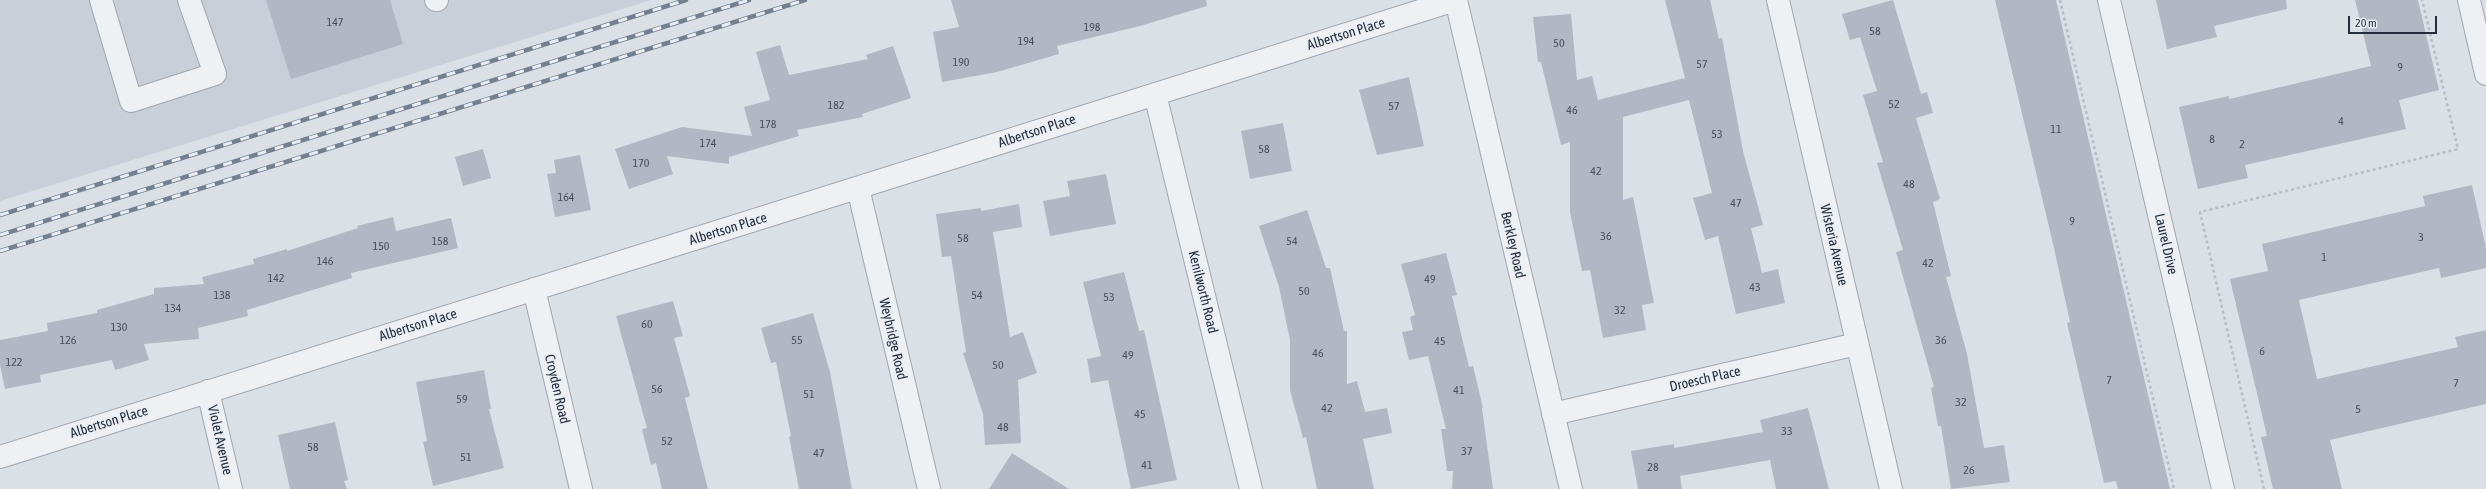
<!DOCTYPE html>
<style>
body{margin:0}
#map{position:relative;width:2486px;height:489px;overflow:hidden;background:#dbdfe6;font-family:"Asap Condensed",sans-serif}
canvas{display:block}
.scale{position:absolute;left:2348px;top:16px;width:89px;height:18px;box-sizing:border-box;border:2px solid #252d3c;border-top:0;padding-left:5px;font-size:12px;line-height:14px;white-space:nowrap;color:#252d3c;-webkit-text-stroke:3px #eaeef4;paint-order:stroke}
</style>
<div id="map">
<canvas width="2486" height="489"></canvas>
<div class="scale">20 m</div>
</div>
<script>
const context = document.querySelector('canvas').getContext('2d');
context.lineJoin = 'round';
function fillPath(path, color) { context.fillStyle = color; context.fill(path, 'evenodd'); }
function strokePath(path, color, width, dash) { context.strokeStyle = color; context.lineWidth = width; context.lineCap = dash ? 'butt' : 'round'; context.setLineDash(dash || []); context.stroke(path); }
function write(font, color, halo, rows, align = 'center') {
  context.font = font + ' "Asap Condensed",sans-serif'; context.lineWidth = 3; context.setLineDash([]); context.textBaseline = 'middle'; context.strokeStyle = halo; context.fillStyle = color; for (const [text, x, y, turn = 0] of rows) {
    context.save(); context.translate(x, y); context.rotate((+turn || 0) * Math.PI / 180); context.textAlign = isNaN(turn) ? turn : align; if (halo) context.strokeText(text, 0, 0); context.fillText(text, 0, 0); context.restore();
  }
}
const built = new Path2D(`
 M 0,0 L 651,0 L 0,201 Z`);
const building = new Path2D(`
 M 266,0 L 390,0 L 403,44 L 291,79 Z
 M 951,0 L 1206,0 L 1207,6 L 1140,26 L 1057,46 L 1059,54 L 997,72 L 942,82 L 933,32 L 959,27 Z
 M 1665,0 L 1710,0 L 1719,39 L 1722,38 L 1743,151 L 1763,225 L 1751,228 L 1762,273 L 1778,269 L 1785,303 L 1736,314 L 1718,236 L 1705,240 L 1693,198 L 1712,193 L 1689,100 L 1623,117 L 1623,200 L 1633,197 L 1654,303 L 1642,305 L 1646,330 L 1603,338 L 1590,270 L 1582,271 L 1570,212 L 1570,142 L 1561,145 L 1541,62 L 1538,62 L 1533,17 L 1571,14 L 1577,80 L 1592,76 L 1598,100 L 1685,78 Z
 M 1893,0 L 1921,94 L 1927,92 L 1933,113 L 1916,118 L 1940,199 L 1933,202 L 1951,276 L 1946,277 L 1967,354 L 1984,448 L 2004,445 L 2010,482 L 1951,489 L 1941,426 L 1938,426 L 1931,388 L 1934,387 L 1896,252 L 1903,250 L 1877,163 L 1883,162 L 1863,95 L 1877,91 L 1860,37 L 1850,40 L 1842,14 Z
 M 1995,0 L 2056,0 L 2170,489 L 2118,489 L 2116,481 L 2104,483 L 2067,323 L 2070,322 L 2054,248 Z
 M 2156,0 L 2286,0 L 2287,9 L 2214,26 L 2217,37 L 2167,49 Z
 M 2355,0 L 2418,0 L 2439,90 L 2399,100 L 2406,129 L 2245,165 L 2248,178 L 2198,189 L 2179,107 L 2229,96 L 2229,99 L 2371,66 Z
 M 780,45 L 789,75 L 868,59 L 866,55 L 893,46 L 911,98 L 862,114 L 863,117 L 797,130 L 799,136 L 729,157 L 729,164 L 667,156 L 673,174 L 629,189 L 615,149 L 682,127 L 752,136 L 744,107 L 770,100 L 756,52 Z
 M 1409,77 L 1424,146 L 1377,155 L 1359,90 Z
 M 1283,123 L 1292,171 L 1250,179 L 1241,131 Z
 M 483,149 L 491,178 L 463,186 L 455,157 Z
 M 580,155 L 591,210 L 555,217 L 547,174 L 556,173 L 554,160 Z
 M 1106,174 L 1116,224 L 1050,236 L 1043,201 L 1070,196 L 1067,181 Z
 M 2472,185 L 2486,248 L 2486,268 L 2441,278 L 2439,268 L 2299,300 L 2317,379 L 2458,347 L 2455,337 L 2486,330 L 2486,404 L 2330,440 L 2342,489 L 2273,489 L 2261,437 L 2267,436 L 2230,279 L 2268,271 L 2262,244 L 2425,206 L 2423,196 Z
 M 1019,204 L 1022,227 L 993,232 L 1010,337 L 1023,332 L 1037,373 L 1018,380 L 1021,443 L 985,445 L 983,414 L 963,353 L 966,352 L 951,256 L 942,257 L 936,214 L 981,208 L 981,211 Z
 M 1307,210 L 1326,268 L 1330,268 L 1344,331 L 1347,331 L 1347,384 L 1357,381 L 1365,412 L 1387,408 L 1392,433 L 1363,439 L 1374,489 L 1317,489 L 1306,437 L 1303,438 L 1290,390 L 1290,340 L 1279,287 L 1259,226 Z
 M 393,217 L 396,231 L 451,218 L 458,248 L 351,273 L 352,278 L 247,310 L 248,316 L 198,328 L 199,339 L 144,344 L 149,360 L 115,370 L 112,360 L 40,375 L 41,382 L 5,389 L 0,365 L 0,340 L 48,331 L 47,323 L 97,313 L 97,310 L 154,294 L 154,288 L 204,284 L 202,277 L 254,264 L 253,259 L 287,249 L 287,251 L 358,228 L 357,226 Z
 M 1446,253 L 1457,295 L 1452,296 L 1469,367 L 1473,366 L 1483,408 L 1482,408 L 1493,489 L 1452,489 L 1453,471 L 1447,471 L 1441,429 L 1446,429 L 1428,356 L 1409,360 L 1402,332 L 1413,330 L 1410,317 L 1415,315 L 1401,264 Z
 M 1124,272 L 1139,331 L 1144,330 L 1177,480 L 1131,489 L 1108,380 L 1091,383 L 1087,359 L 1101,356 L 1083,282 Z
 M 673,301 L 683,336 L 674,338 L 690,396 L 685,398 L 708,489 L 662,489 L 656,463 L 651,465 L 642,429 L 647,428 L 616,316 Z
 M 813,313 L 830,372 L 852,489 L 799,489 L 789,437 L 791,436 L 776,362 L 771,363 L 761,328 Z
 M 484,370 L 491,409 L 489,409 L 504,468 L 433,486 L 423,442 L 427,441 L 416,382 Z
 M 1808,408 L 1829,489 L 1776,489 L 1770,460 L 1680,476 L 1682,489 L 1638,489 L 1631,451 L 1674,444 L 1674,448 L 1763,432 L 1760,420 Z
 M 335,422 L 348,480 L 344,481 L 347,489 L 290,489 L 278,435 Z
 M 1012,453 L 1069,489 L 989,489 Z`);
const path = new Path2D(`
 M 2060,0 L 2174,489
 M 2264,489 L 2200,212 L 2458,149 L 2422,0`);
const minor = new Path2D(`
 M 101,0 L 131,101 L 215,74 L 189,0
 M 436,0 L 437,0
 M 1456,0 L 1571,489
 M 1778,0 L 1891,489
 M 2109,0 L 2223,489
 M 2469,0 L 2486,74
 M 1155,94 L 1251,489
 M 858,188 L 929,489
 M 534,289 L 581,489
 M 208,391 L 231,489
 M 1553,414 L 1857,344
 M 0,457 L 1455,0`);
const rail = new Path2D(`
 M 0,215 L 686,0
 M 0,235 L 749,0
 M 0,251 L 805,0`);
const numberNames = [
 ["147",335,22],
 ["198",1092,27],
 ["58",1875,31],
 ["194",1026,41],
 ["50",1559,43],
 ["190",961,62],
 ["57",1702,64],
 ["9",2400,67],
 ["52",1894,104],
 ["182",836,105],
 ["57",1394,106],
 ["46",1572,110],
 ["4",2341,121],
 ["178",768,124],
 ["11",2056,129],
 ["53",1717,134],
 ["8",2212,139],
 ["174",708,143],
 ["2",2242,144],
 ["58",1264,149],
 ["170",641,163],
 ["42",1596,171],
 ["48",1909,184],
 ["164",566,197],
 ["47",1736,203],
 ["9",2072,221],
 ["36",1606,236],
 ["3",2421,237],
 ["58",963,238],
 ["158",440,241],
 ["54",1292,241],
 ["150",381,246],
 ["1",2324,257],
 ["146",325,261],
 ["42",1928,263],
 ["142",276,278],
 ["49",1430,279],
 ["43",1755,287],
 ["50",1304,291],
 ["138",222,295],
 ["54",977,295],
 ["53",1109,297],
 ["134",173,308],
 ["32",1620,310],
 ["60",647,324],
 ["130",119,327],
 ["126",68,340],
 ["55",797,340],
 ["36",1941,340],
 ["45",1440,341],
 ["6",2262,351],
 ["46",1318,353],
 ["49",1128,355],
 ["122",14,362],
 ["50",998,365],
 ["7",2109,380],
 ["7",2456,383],
 ["56",657,389],
 ["41",1459,390],
 ["51",809,394],
 ["59",462,399],
 ["32",1961,402],
 ["42",1327,408],
 ["5",2358,409],
 ["45",1140,414],
 ["48",1003,427],
 ["33",1787,431],
 ["52",667,441],
 ["58",313,447],
 ["37",1467,451],
 ["47",819,453],
 ["51",466,457],
 ["41",1147,465],
 ["28",1653,467],
 ["26",1969,470]
];
const streetNames = [
 ["Albertson Place",1346,34,-17],
 ["Albertson Place",1037,131,-18],
 ["Albertson Place",728,229,-17],
 ["Laurel Drive",2166,244,77],
 ["Berkley Road",1513,245,77],
 ["Wisteria Avenue",1834,245,77],
 ["Kenilworth Road",1203,292,76],
 ["Albertson Place",418,325,-17],
 ["Weybridge Road",893,339,77],
 ["Droesch Place",1705,379,-13],
 ["Croyden Road",557,389,77],
 ["Albertson Place",109,422,-17],
 ["Violet Avenue",220,440,77]
];
fillPath(built, '#c9ced8');
fillPath(building, '#b2b8c3');
strokePath(minor, '#a1a6b0', 24);
strokePath(path, '#babdc4', 2.5, [3, 3]);
strokePath(minor, '#eef0f4', 22);
strokePath(rail, '#747f90', 4.5);
strokePath(rail, '#eaeef4', 3, [9]);
write('12px', '#48505e', null, numberNames);
write('14px', '#252d3c', '#eaeef4', streetNames);
</script>
